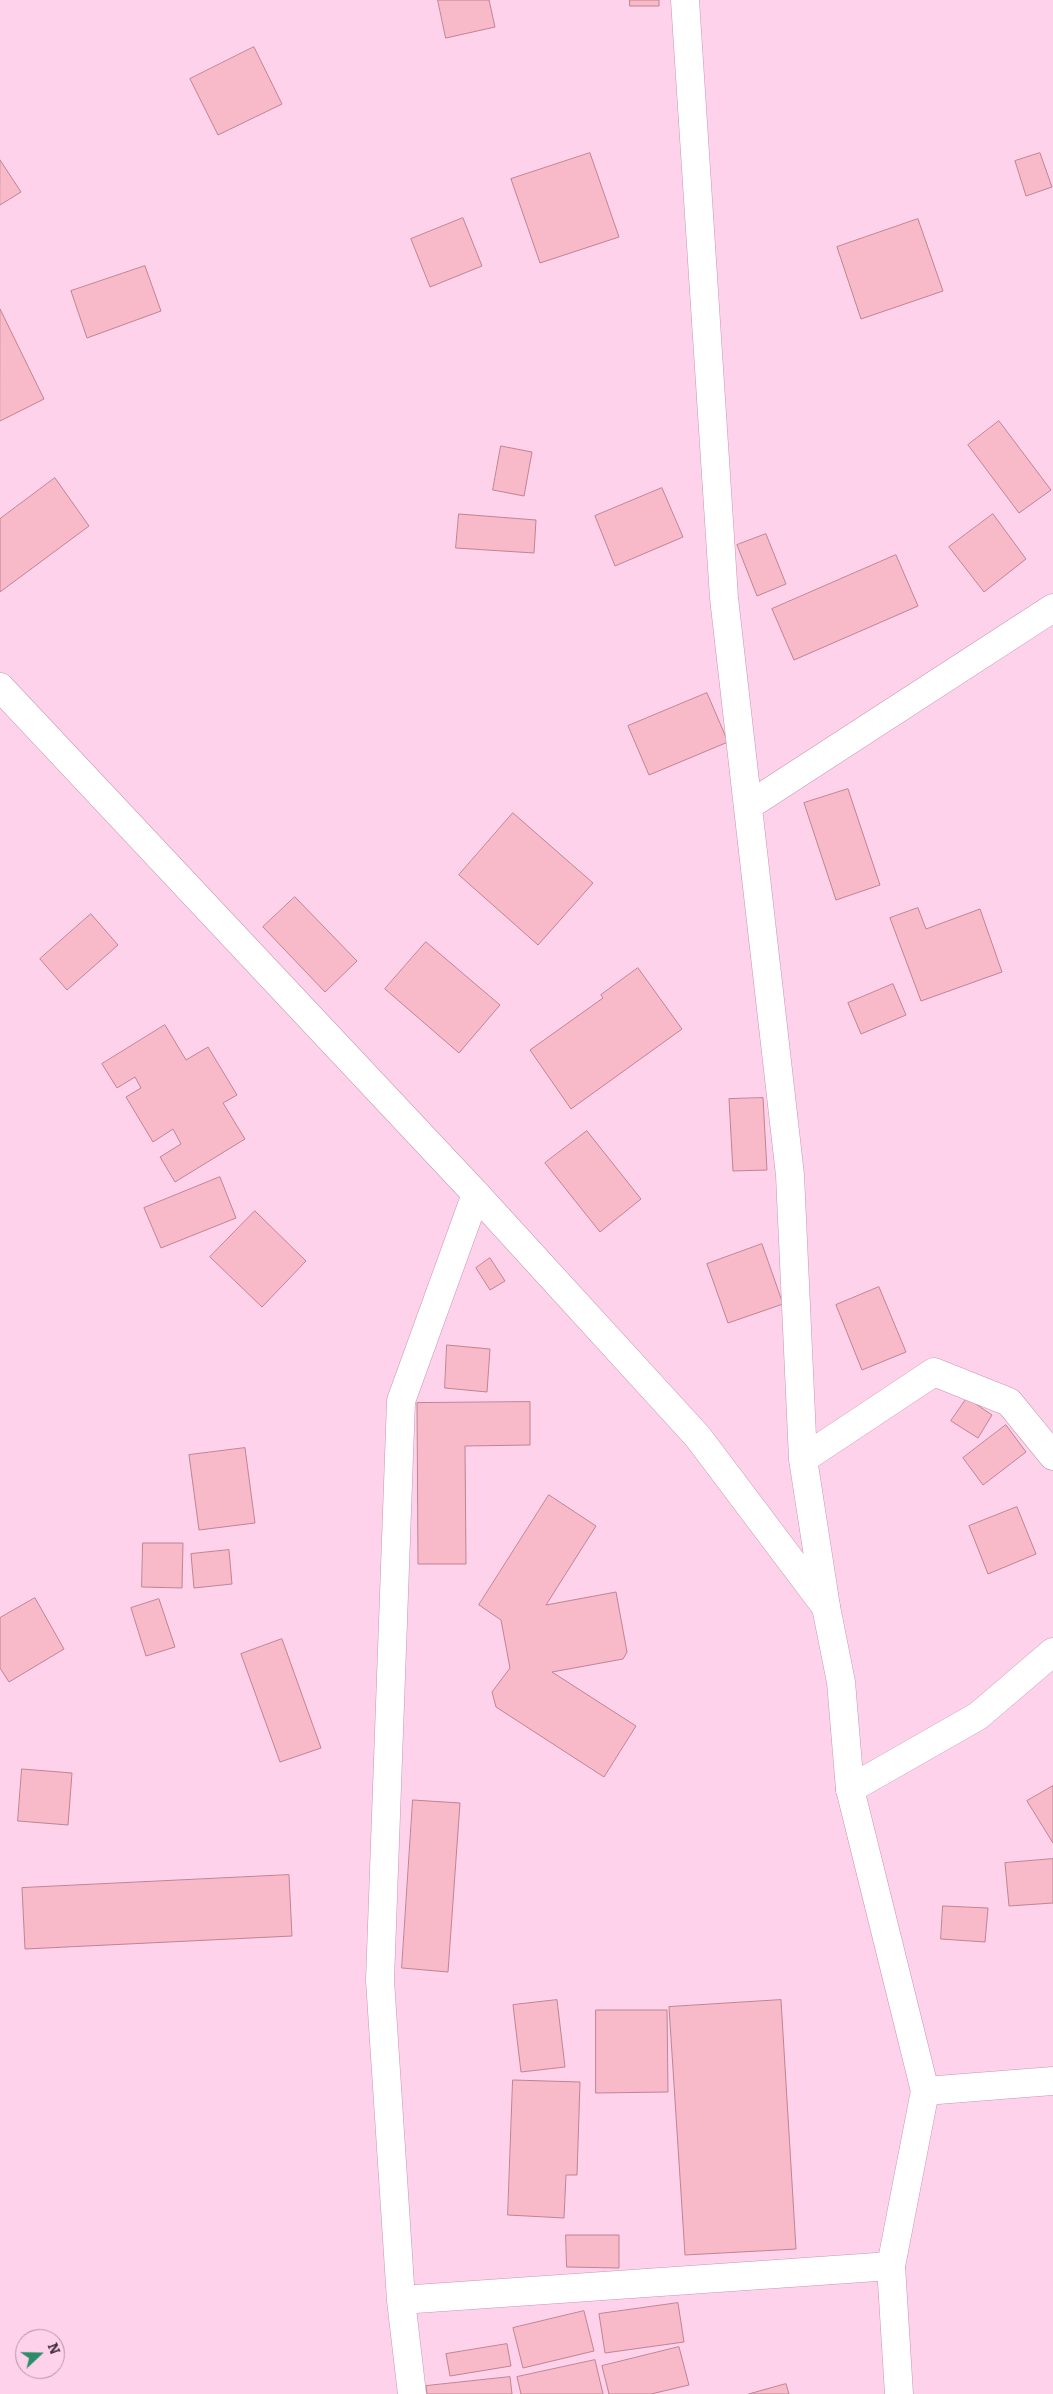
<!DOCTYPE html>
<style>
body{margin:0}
#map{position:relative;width:1053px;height:2394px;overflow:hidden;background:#ffd2eb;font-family:Bitter,serif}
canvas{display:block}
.north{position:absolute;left:15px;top:2329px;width:50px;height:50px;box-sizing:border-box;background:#ffd2eb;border:1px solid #b591a5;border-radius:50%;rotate:69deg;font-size:14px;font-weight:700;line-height:20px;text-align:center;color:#452f3c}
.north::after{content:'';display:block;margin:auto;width:18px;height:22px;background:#2a8d68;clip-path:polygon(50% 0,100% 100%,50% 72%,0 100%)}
</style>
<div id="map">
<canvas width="1053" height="2394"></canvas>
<div class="north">N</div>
</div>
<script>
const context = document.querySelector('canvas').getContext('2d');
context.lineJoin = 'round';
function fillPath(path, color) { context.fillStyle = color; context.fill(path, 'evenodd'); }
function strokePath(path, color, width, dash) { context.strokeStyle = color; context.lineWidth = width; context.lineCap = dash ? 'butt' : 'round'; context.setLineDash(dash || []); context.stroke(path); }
const building = new Path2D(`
 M 438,0 L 489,0 L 495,27 L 446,38 Z
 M 630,0 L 659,0 L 659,6 L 630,6 Z
 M 254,47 L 282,104 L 218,135 L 190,79 Z
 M 590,153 L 619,237 L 540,263 L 511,179 Z
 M 1040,153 L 1052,187 L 1026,196 L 1015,161 Z
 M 0,160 L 21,192 L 0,205 Z
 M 463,218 L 482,266 L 430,287 L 411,239 Z
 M 918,219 L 943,291 L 861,319 L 837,247 Z
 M 145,266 L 161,311 L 87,338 L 71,291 Z
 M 0,309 L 44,399 L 0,421 Z
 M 999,421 L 1051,490 L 1019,513 L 968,445 Z
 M 501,446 L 532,452 L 524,496 L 493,490 Z
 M 55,478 L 89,526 L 0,592 L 0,519 Z
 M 662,488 L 683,537 L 615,566 L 595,516 Z
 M 459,514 L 536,520 L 534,553 L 456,548 Z
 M 993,514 L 1026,559 L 984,592 L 949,547 Z
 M 766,534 L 786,584 L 757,596 L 737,545 Z
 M 896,555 L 918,606 L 794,660 L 772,609 Z
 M 707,693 L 728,742 L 649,775 L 628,726 Z
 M 848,789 L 880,885 L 836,900 L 804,803 Z
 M 513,813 L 593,883 L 538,945 L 459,875 Z
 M 295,897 L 357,961 L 325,992 L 263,927 Z
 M 918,908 L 926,929 L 980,909 L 1002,972 L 921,1001 L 890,918 Z
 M 91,914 L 118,945 L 67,990 L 40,959 Z
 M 426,942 L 500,1005 L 459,1053 L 385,989 Z
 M 638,968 L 682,1029 L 571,1109 L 530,1050 L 603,998 L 601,995 Z
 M 893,984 L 906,1015 L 861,1034 L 848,1003 Z
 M 165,1025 L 186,1060 L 208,1047 L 237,1095 L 223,1103 L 245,1139 L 175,1182 L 160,1157 L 181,1144 L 173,1129 L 153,1142 L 126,1097 L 141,1088 L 135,1077 L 117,1088 L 102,1064 Z
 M 763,1098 L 767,1170 L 733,1171 L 729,1099 Z
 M 587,1131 L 641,1199 L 600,1232 L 545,1163 Z
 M 220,1177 L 236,1218 L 161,1248 L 144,1208 Z
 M 255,1211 L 306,1261 L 262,1307 L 210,1257 Z
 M 762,1244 L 783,1304 L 728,1323 L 707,1264 Z
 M 490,1258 L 505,1281 L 490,1290 L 476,1268 Z
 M 879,1287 L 906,1352 L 862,1370 L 836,1305 Z
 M 447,1345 L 490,1349 L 487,1392 L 445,1388 Z
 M 967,1398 L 992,1415 L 978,1438 L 951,1421 Z
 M 530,1402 L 530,1445 L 465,1446 L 466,1564 L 418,1564 L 417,1403 Z
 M 1006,1425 L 1026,1452 L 983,1485 L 963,1458 Z
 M 245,1448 L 255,1523 L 199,1530 L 189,1455 Z
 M 549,1495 L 596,1526 L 546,1605 L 616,1592 L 627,1652 L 623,1659 L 552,1672 L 636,1726 L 604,1777 L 496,1707 L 492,1692 L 510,1668 L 501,1620 L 479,1605 Z
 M 1017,1507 L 1036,1554 L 988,1574 L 969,1526 Z
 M 143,1543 L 183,1543 L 182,1588 L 142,1587 Z
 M 229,1550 L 232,1584 L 194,1588 L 191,1554 Z
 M 35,1598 L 64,1649 L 9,1682 L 0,1668 L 0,1618 Z
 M 159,1599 L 175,1647 L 146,1656 L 131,1608 Z
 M 282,1639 L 321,1748 L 280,1762 L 241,1654 Z
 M 22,1769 L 72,1773 L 68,1825 L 18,1821 Z
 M 1053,1786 L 1053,1843 L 1027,1801 Z
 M 413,1800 L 460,1803 L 448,1972 L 402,1968 Z
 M 1053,1859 L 1053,1903 L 1009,1906 L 1005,1863 Z
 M 289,1875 L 292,1936 L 25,1949 L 22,1888 Z
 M 943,1906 L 988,1908 L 985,1942 L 941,1939 Z
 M 557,2000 L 565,2067 L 521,2072 L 513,2005 Z
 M 781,2000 L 796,2249 L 685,2255 L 669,2007 Z
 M 596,2010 L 667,2010 L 668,2092 L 596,2093 Z
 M 513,2080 L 580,2082 L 577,2175 L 566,2175 L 564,2218 L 508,2215 Z
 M 566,2235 L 619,2235 L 619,2268 L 567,2267 Z
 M 678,2303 L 684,2342 L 605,2353 L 599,2314 Z
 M 584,2311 L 594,2351 L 523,2368 L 513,2328 Z
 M 507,2344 L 511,2366 L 450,2376 L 446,2354 Z
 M 679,2347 L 689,2385 L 651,2394 L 609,2394 L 602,2366 Z
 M 595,2360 L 603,2394 L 521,2394 L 517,2377 Z
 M 510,2377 L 512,2394 L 427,2394 L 426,2386 Z
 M 786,2384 L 789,2394 L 749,2394 Z`);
const street = new Path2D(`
 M 685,0 L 724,598 L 790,1175 L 803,1459 L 826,1607
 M 748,806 L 1053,608
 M 803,1459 L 934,1372 L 1009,1402 L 1053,1456
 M 850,1789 L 978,1716 L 1053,1652
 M 925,2091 L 1053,2081
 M 401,2300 L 891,2266
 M 412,2394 L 401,2300 L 380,1980 L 401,1401 L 476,1194`);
const secondary = new Path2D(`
 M 0,687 L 476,1194 L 698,1437 L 826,1607 L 841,1682 L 850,1789 L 925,2091 L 891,2266 L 899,2394`);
fillPath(building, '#f8b9c8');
strokePath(building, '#bf8492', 1);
strokePath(street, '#c995b3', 29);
strokePath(secondary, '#c995b3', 29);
strokePath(street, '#fff', 28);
strokePath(secondary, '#fff', 28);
</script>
